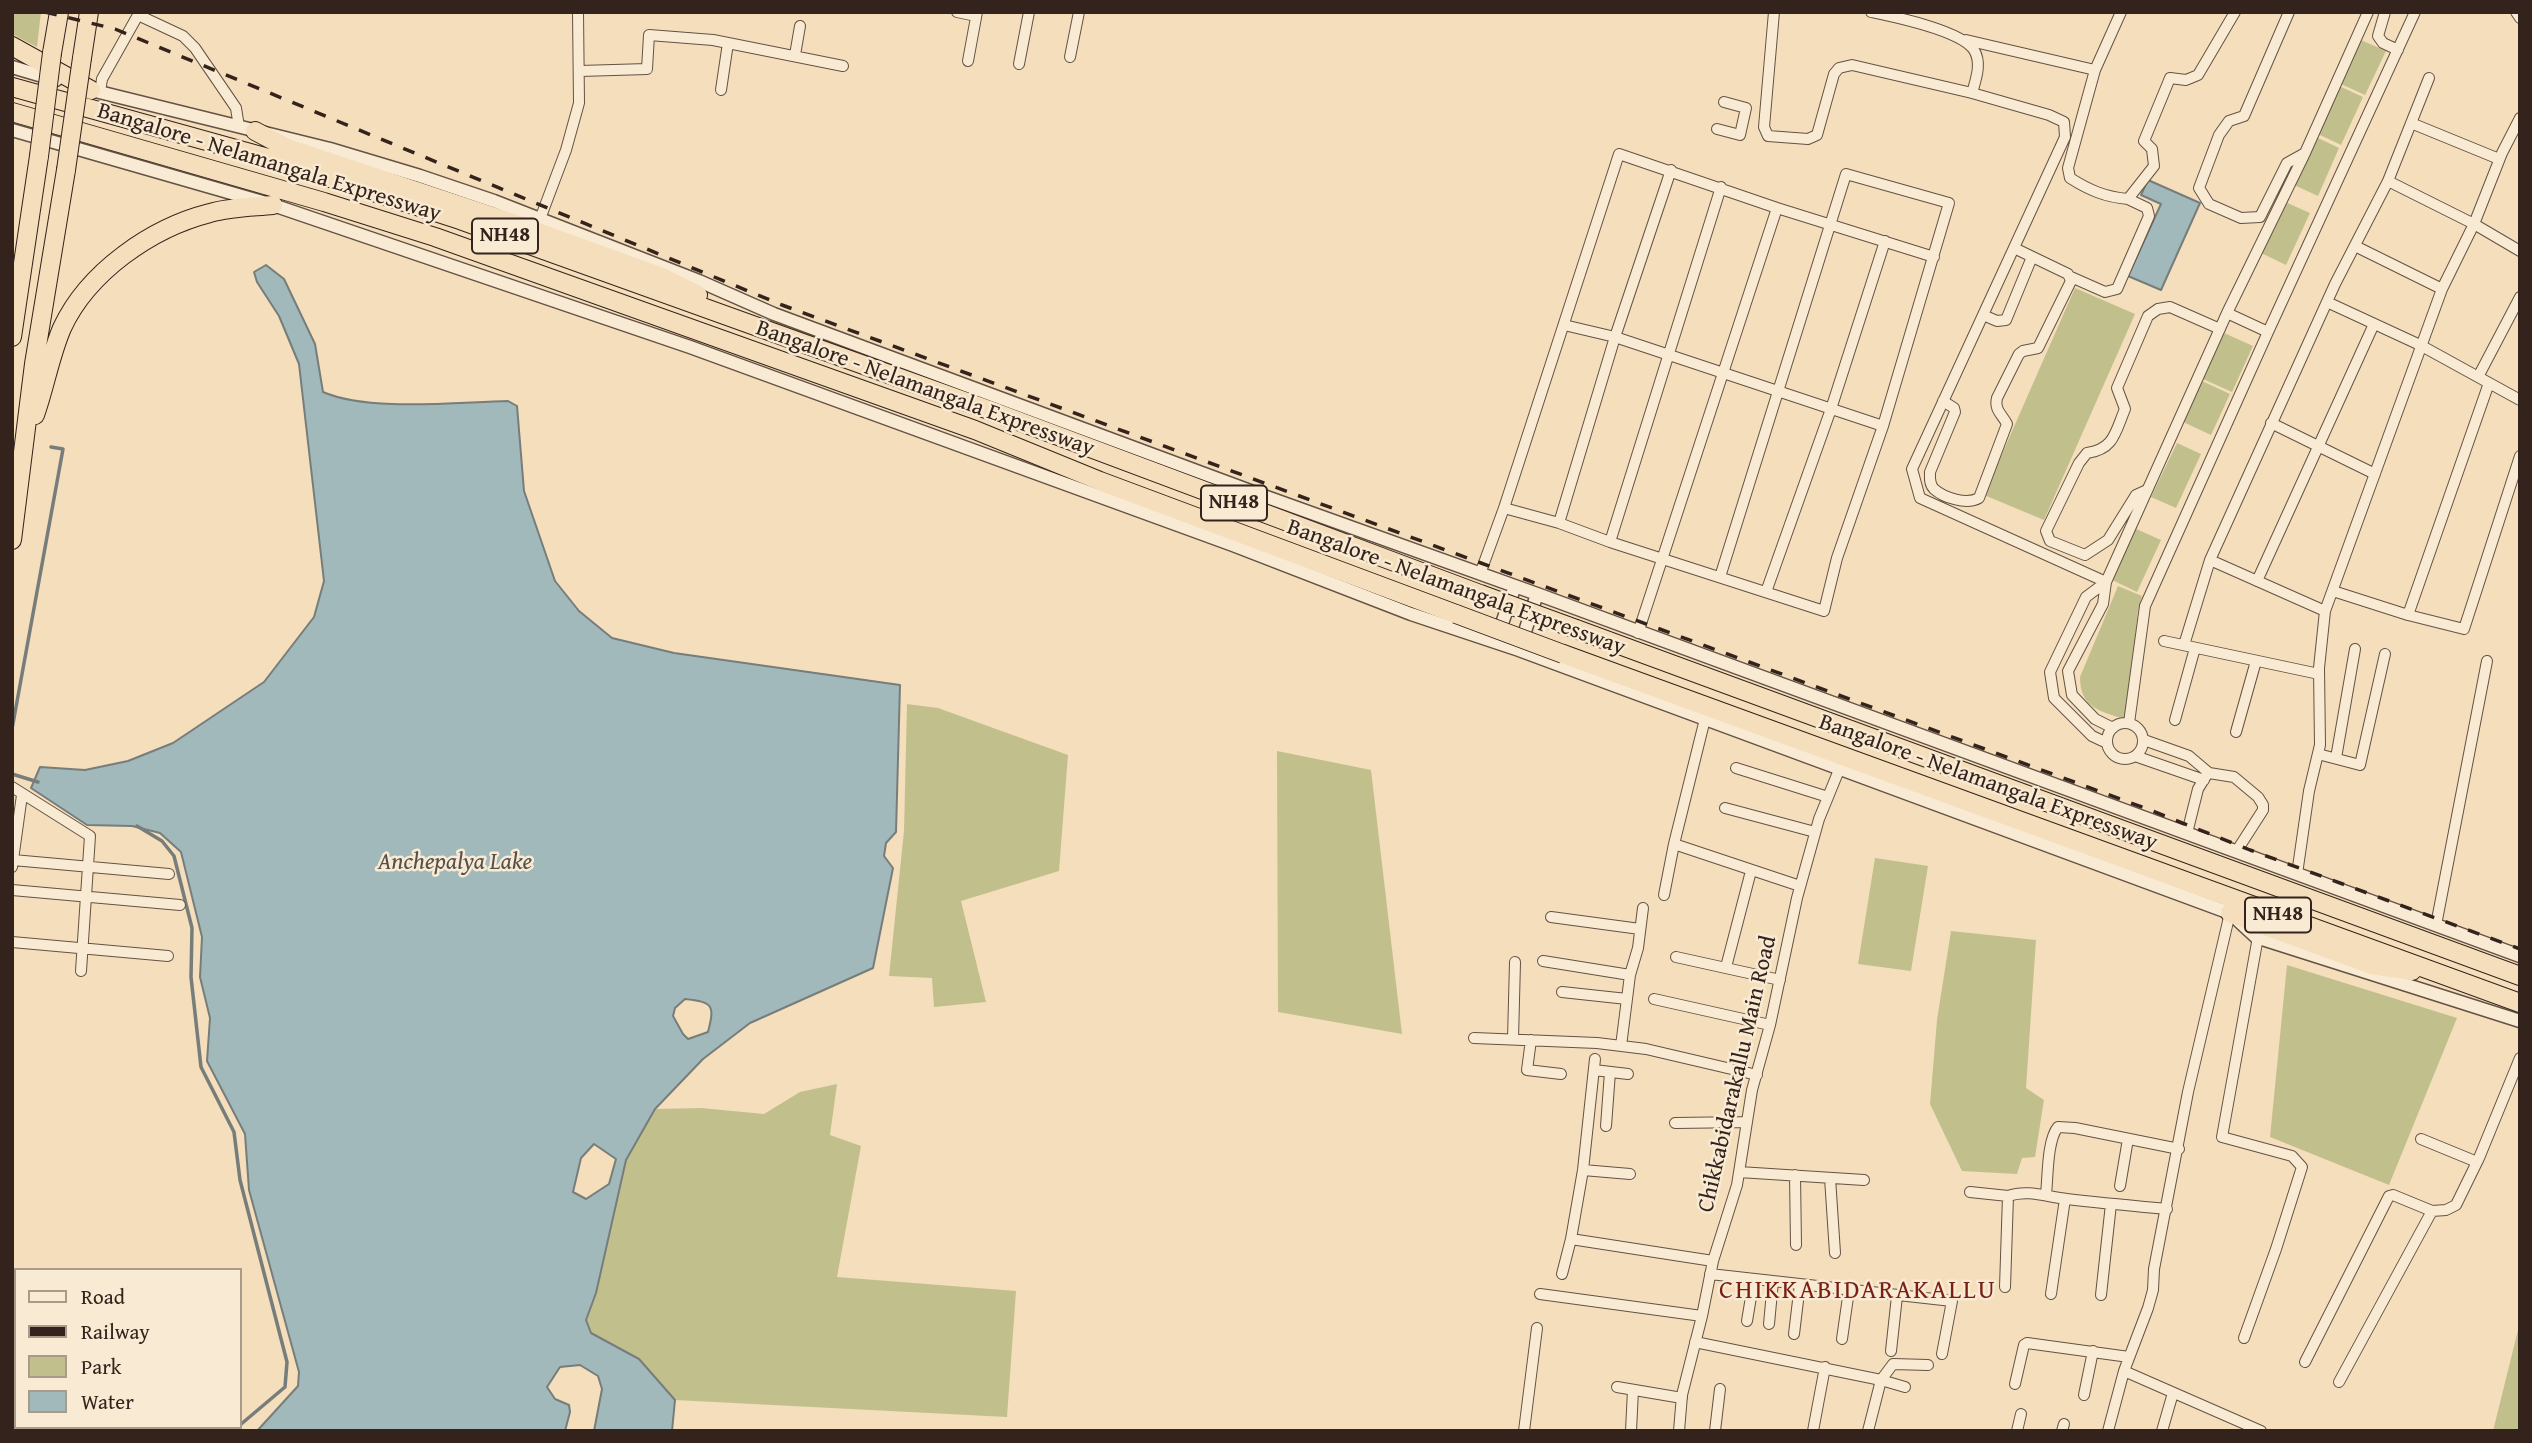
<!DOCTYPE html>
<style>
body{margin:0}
#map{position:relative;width:2532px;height:1443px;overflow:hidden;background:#f5debb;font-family:"Gentium Book Plus",serif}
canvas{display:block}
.frame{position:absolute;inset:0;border:14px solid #34231c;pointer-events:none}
.legend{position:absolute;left:14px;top:1268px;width:228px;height:161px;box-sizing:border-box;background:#f8ead3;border:2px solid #aa9a8a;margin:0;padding:9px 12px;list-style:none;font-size:21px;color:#34231c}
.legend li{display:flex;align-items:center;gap:14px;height:35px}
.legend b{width:35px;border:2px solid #aa9a8a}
</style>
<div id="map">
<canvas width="2532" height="1443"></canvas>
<div class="frame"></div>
<ul class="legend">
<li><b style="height:9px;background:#f8ead3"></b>Road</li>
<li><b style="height:9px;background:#34231c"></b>Railway</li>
<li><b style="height:19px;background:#c1c08c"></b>Park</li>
<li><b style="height:19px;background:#a2b9bb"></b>Water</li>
</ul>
</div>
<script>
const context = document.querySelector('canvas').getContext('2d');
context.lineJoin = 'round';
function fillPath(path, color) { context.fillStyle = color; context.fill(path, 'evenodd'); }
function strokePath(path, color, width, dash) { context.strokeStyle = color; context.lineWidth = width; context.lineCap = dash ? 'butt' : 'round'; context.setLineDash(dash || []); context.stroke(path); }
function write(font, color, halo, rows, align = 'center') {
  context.font = font + ' "Gentium Book Plus",serif'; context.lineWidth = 5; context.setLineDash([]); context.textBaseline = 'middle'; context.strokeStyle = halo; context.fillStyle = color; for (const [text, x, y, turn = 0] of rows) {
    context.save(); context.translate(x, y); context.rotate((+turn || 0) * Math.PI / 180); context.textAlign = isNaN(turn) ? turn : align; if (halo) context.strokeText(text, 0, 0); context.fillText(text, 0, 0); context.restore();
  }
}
const green = new Path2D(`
 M 12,12 L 41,12 L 37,47 L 12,34 Z
 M 2361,40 L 2386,51 L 2365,95 L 2341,84 Z
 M 2339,86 L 2363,97 L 2341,145 L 2318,134 Z
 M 2316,137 L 2339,148 L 2318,196 L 2294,185 Z
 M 2283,201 L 2310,213 L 2286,265 L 2259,252 Z
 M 2075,288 L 2135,314 L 2044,520 L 1984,495 Z
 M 2224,333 L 2253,346 L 2232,392 L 2203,379 Z
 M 2202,381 L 2230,394 L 2211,435 L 2183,422 Z
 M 2177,443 L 2201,454 L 2176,508 L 2151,497 Z
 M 2134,528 L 2161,540 L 2137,592 L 2110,579 Z
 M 2118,586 L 2142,596 L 2138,610 L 2127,720 C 2101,711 2080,709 2080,677 Z
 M 907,704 L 938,708 L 1068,755 L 1059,871 L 961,901 L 986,1002 L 934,1007 L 932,978 L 889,976 L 904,831 Z
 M 1277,751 L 1371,770 L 1402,1034 L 1278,1012 Z
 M 1875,858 L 1928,866 L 1911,971 L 1858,964 Z
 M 1951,931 L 2036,940 L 2026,1088 L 2044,1100 L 2035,1157 L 2022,1158 L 2017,1174 L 1962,1171 L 1930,1104 L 1937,1020 Z
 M 2287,965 L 2457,1018 L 2389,1185 L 2270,1137 Z
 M 837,1084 L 830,1135 L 861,1146 L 837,1277 L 1016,1291 L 1007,1417 L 675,1400 L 639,1359 L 591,1333 L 586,1320 L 596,1293 L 626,1160 L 655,1109 L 701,1108 L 764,1114 L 800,1092 Z
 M 2520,1322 L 2520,1431 L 2493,1431 Z`);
const water = new Path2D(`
 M 2148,180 L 2200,203 L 2161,290 L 2128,276 L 2161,204 L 2141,195 Z
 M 266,265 L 284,279 L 315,344 L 323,392 C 369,412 456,402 508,401 L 517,406 L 524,491 L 555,581 L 579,611 L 612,638 L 674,653 L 900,685 L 896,832 L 886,843 L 884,856 L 893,868 L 873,968 L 750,1023 L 703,1059 L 655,1109 L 626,1160 L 596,1293 L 586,1320 L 591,1333 L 639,1359 L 675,1400 L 672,1431 L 594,1431 L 602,1389 L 598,1376 L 580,1365 L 560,1367 L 547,1387 L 555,1399 L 569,1405 L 570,1412 L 565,1431 L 257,1431 L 298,1386 L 299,1372 L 249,1190 L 245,1134 L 207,1061 L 210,1018 L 200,977 L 202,937 L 181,852 L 160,833 L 132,826 L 87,825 L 31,788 L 40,767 L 85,770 L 128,761 L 173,743 L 264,682 L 314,617 L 324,581 L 299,364 L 279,316 L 257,282 L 254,272 ZM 685,999 C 713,1002 715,1005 708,1032 L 688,1039 L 683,1034 L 673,1016 L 675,1008 ZM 594,1144 L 616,1159 L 609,1184 L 586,1199 L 573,1192 L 581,1158 Z`);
const stream = new Path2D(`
 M 12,729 L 63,449 L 51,447
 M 12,774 L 38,782
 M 137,826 L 162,841 L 174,856 L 192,928 L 191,977 L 201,1067 L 234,1132 L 240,1180 L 287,1362 L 285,1387 L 240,1425
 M 233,1431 L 237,1427`);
const minor = new Path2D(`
 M 957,12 L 976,16
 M 1774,12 L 1764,127 L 1768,136 L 1808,139 L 1817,135 L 1834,74 L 1839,68 L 1852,65 L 1972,93 L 2049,115 L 2064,122 L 2065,137 L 1912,469 L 1920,498 L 2106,582
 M 1871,12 C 1895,17 1960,30 1974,50 C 1982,63 1976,79 1972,93
 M 2121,12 L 2095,70 L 2068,168 L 2070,178 C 2089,190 2105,197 2128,199 L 2154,166 L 2152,149 L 2144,141 L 2170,78 L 2186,80 L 2198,75 L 2235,12
 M 2289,12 L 2244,116 L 2229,121 L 2219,135 L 2199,188 L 2209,204 L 2241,218 L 2260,217 L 2287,163 L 2305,153
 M 2385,12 L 2378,36 L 2383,43 L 2398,50
 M 2516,12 L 2520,18
 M 138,15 L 183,36 L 195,48 L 236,108 L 239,127
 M 1966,40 L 2095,70
 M 795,55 L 800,26
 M 1070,57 L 1079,12
 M 968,61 L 977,12
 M 1019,64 L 1029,12
 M 580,71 L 647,69 L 649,35 L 713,40 L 843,66
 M 721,90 L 728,43
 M 100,92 L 102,79 L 138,15 L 137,12
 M 2411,123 L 2499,159
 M 1717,129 L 1740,135 L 1746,108 L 1724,102
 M 2388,181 L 2474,224 L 2520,251
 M 540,219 L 566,150 L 579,103 L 578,12
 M 2355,246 L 2442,289
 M 2071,277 L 2105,292 L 2117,289 L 2149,216 L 2147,208 L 2128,199
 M 2327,302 L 2420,345 L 2520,400
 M 2227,313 L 2268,332
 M 1983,315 L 1997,321 L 2006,320 L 2032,257
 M 1564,325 L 1615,337 L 1883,426
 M 2478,377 L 2520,297
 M 1943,401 L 1954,408 L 1955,412 L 1930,472 C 1930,478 1929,484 1934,489 C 1944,498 1967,505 1979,498 L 2007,424 C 2002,414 1994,410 1997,398 L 2019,354 L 2023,351 L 2038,348 L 2071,281 L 2068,274 L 2014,248
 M 2271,423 L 2375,474
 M 2147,490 L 2136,495 L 2108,540 L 2085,555 L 2050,541 L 2046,531 L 2079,463 L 2087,453 C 2114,449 2115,433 2125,409 L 2117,388 L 2148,316 L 2158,309 L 2170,307 L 2220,329
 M 1504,508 L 1559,523 L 1610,542 L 1824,611 L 1837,558 L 1883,426 L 1949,203 L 1846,174 L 1720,577
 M 1559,523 L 1615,337 L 1671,170
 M 1610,542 L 1721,187
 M 2210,560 L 2325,611
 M 1480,574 L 1504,508 L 1619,154 L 1777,208 L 1934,257
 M 2257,581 L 2374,324
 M 2106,582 L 2086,597 L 2050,672 L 2054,698 L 2092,736 L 2107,743
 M 2333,591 L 2408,615 L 2464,629 L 2520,456
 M 1766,592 L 1831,409 L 1885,241
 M 2408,615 L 2489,383
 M 1638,633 L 1777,208
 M 2164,641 L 2319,674
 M 2184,645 L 2210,560 L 2335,284 L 2388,181 L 2429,78
 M 1705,719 L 1674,844 L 1800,886
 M 2175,720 L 2195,648
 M2107 741a18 18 0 1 1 36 0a18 18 0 1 1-36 0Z
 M 2129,723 L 2145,606 L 2268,332 L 2415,12
 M 2113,728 L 2095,719 L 2072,695 L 2068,671 L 2103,604 L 2106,582 L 2227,313 L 2305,153 L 2368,12
 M 2236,732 L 2256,661
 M 2144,740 L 2189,756 L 2209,773 L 2234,777 L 2258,797 L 2263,805 L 2263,810 L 2236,852
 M 2318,754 L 2360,765 L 2385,654
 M 2135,756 L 2204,780
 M 2336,758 L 2355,649
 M 1736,768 L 1828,797
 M 12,787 L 90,836 L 81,971
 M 1725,808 L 1815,832
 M 2187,833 L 2198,789 L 2206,776
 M 13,860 L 169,874
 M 12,867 L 22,795
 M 2297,874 L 2309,791 L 2320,745 L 2319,668 L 2325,611 L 2442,289 L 2474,224 L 2502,153 L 2520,118
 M 12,890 L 180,905
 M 1664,895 L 1674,844
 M 1551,917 L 1640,929
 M 2436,925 L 2487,661
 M 12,942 L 168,956
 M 1676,957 L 1780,980
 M 1543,961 L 1630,975
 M 1726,967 L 1751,871
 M 1562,992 L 1627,999
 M 1654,999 L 1770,1025
 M 1474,1038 L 1597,1043 L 1646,1049 L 1757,1075
 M 1513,1039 L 1515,962
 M 1531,1040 L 1527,1070 L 1561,1074
 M 1621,1046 L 1630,975 L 1638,948 L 1643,908
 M 1595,1059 L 1583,1170 L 1571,1239 L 1713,1261
 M 1594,1070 L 1628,1074
 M 1675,1123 L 1747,1122
 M 1606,1126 L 1610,1072
 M 2421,1139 L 2477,1162
 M 1583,1170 L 1630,1174
 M 1739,1172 L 1864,1180
 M 1795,1175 L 1796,1245
 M 1830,1178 L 1835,1253
 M 2120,1186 L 2128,1139
 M 1970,1192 L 2008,1196
 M 2046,1194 C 2048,1177 2047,1140 2058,1127 L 2075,1128 L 2179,1149
 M 1562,1274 L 1571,1239
 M 1710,1274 L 1952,1301 L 1942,1354
 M 2005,1287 L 2008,1196 C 2028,1189 2047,1197 2067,1199 C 2100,1203 2134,1206 2167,1209
 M 1540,1294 L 1702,1316
 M 2051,1294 L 2065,1199
 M 2101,1295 L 2111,1204
 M 1747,1321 L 1754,1279
 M 1769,1324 L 1773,1281
 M 1794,1334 L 1800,1284
 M 2244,1338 L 2276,1249 L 2302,1167 L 2292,1156 L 2222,1137 L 2258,937
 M 1842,1339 L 1849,1290
 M 1695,1342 L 1881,1380 L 1893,1364 L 1928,1365
 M 1891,1351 L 1897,1296
 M 2305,1362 L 2389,1196 L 2393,1195 L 2432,1211 L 2446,1210 L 2456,1205 L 2479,1158 L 2520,1058
 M 2124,1371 L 2261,1431
 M 2339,1382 L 2432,1211
 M 2015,1384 L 2024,1345 L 2027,1343 L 2129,1357
 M 1617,1387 L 1682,1398
 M 2084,1395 L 2093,1351
 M 1524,1431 L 1537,1328
 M 1631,1431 L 1633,1390
 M 1679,1431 L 1682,1395 L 1702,1316 L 1713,1261 L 1737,1185 L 1752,1090 L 1770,1025 L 1797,898 L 1819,819 L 1839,770
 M 1715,1431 L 1720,1389
 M 1813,1431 L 1825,1367
 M 1868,1431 L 1881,1380 L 1905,1387
 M 2017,1431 L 2021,1414
 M 2062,1431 L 2064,1424
 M 2108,1431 L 2124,1371 L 2148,1308 L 2153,1290 L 2154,1269 L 2188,1092 L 2230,913
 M 2162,1431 L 2173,1393`);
const tertiary = new Path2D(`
 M 12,67 L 56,80
 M 83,88 L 330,149 L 420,176 L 494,201 L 699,281 L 774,314 L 1264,496 L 1537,594 L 2520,956
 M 12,130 L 273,205 L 690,347 L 1233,545 L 1411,614 L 1519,650 L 2230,913 L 2256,937 L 2520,1021
 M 1498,635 L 1515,586
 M 1520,647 L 1537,594`);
const motorway = new Path2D(`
 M 12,46 L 91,90
 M 52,53 L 59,12
 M 82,58 L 89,12
 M 12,87 L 268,158 L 460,220 L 989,410 L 1480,594
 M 12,112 L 324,202 L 435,237 L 975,430 L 1100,481 L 1456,614
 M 255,131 L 287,148 L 510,222 L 662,277 L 698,295
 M 12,337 L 39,156
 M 35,415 C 45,387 50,356 62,328 C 88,272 151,228 210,213 C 230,207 252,207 273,205
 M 12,540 L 34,364 L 66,170
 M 1576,629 L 2520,976
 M 1563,654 L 2520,1003
 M 2230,913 L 2372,965 L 2412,971`);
const rail = new Path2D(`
 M 45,12 L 115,29 L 782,305 L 2150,810 L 2250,850 L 2520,949`);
const motorwayBridge = new Path2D(`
 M 39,156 L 52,53
 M 66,170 L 82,58
 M 1480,594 L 1576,629
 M 1456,614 L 1563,654`);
const shields = [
 [505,236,66],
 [1234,503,66],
 [2278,915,66]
];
const shieldNames = [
 ["NH48",505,236],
 ["NH48",1234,503],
 ["NH48",2278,915]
];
const streetNames = [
 ["Bangalore - Nelamangala Expressway",269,163,17],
 ["Bangalore - Nelamangala Expressway",925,389,20],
 ["Bangalore - Nelamangala Expressway",1456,588,20],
 ["Bangalore - Nelamangala Expressway",1988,783,20],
 ["Chikkabidarakallu Main Road",1738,1074,-77]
];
const waterNames = [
 ["Anchepalya Lake",455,863]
];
const quarterNames = [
 ["CHIKKABIDARAKALLU",1858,1291]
];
fillPath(green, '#c1c08c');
fillPath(water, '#a2b9bb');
strokePath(water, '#767d7b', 2);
strokePath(stream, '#767d7b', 3.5);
strokePath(minor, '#645244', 12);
strokePath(tertiary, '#645244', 15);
strokePath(motorway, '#34231c', 20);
strokePath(minor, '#f8ead3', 10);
strokePath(tertiary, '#f8ead3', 12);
strokePath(motorway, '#f5debb', 18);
strokePath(rail, '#34231c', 3.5, [12, 12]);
strokePath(motorwayBridge, '#34231c', 20, []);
strokePath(motorwayBridge, '#f5debb', 18);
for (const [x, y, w] of shields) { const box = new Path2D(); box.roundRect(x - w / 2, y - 17.5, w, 35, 5); context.fillStyle = '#f8ead3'; context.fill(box); strokePath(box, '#34231c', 2); }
write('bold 21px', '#34231c', null, shieldNames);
write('23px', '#34231c', '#f8ead3', streetNames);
write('italic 24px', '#55504c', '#f8ead3', waterNames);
context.letterSpacing = '2px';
write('26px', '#7a1f14', '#f8ead3', quarterNames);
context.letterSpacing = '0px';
</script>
